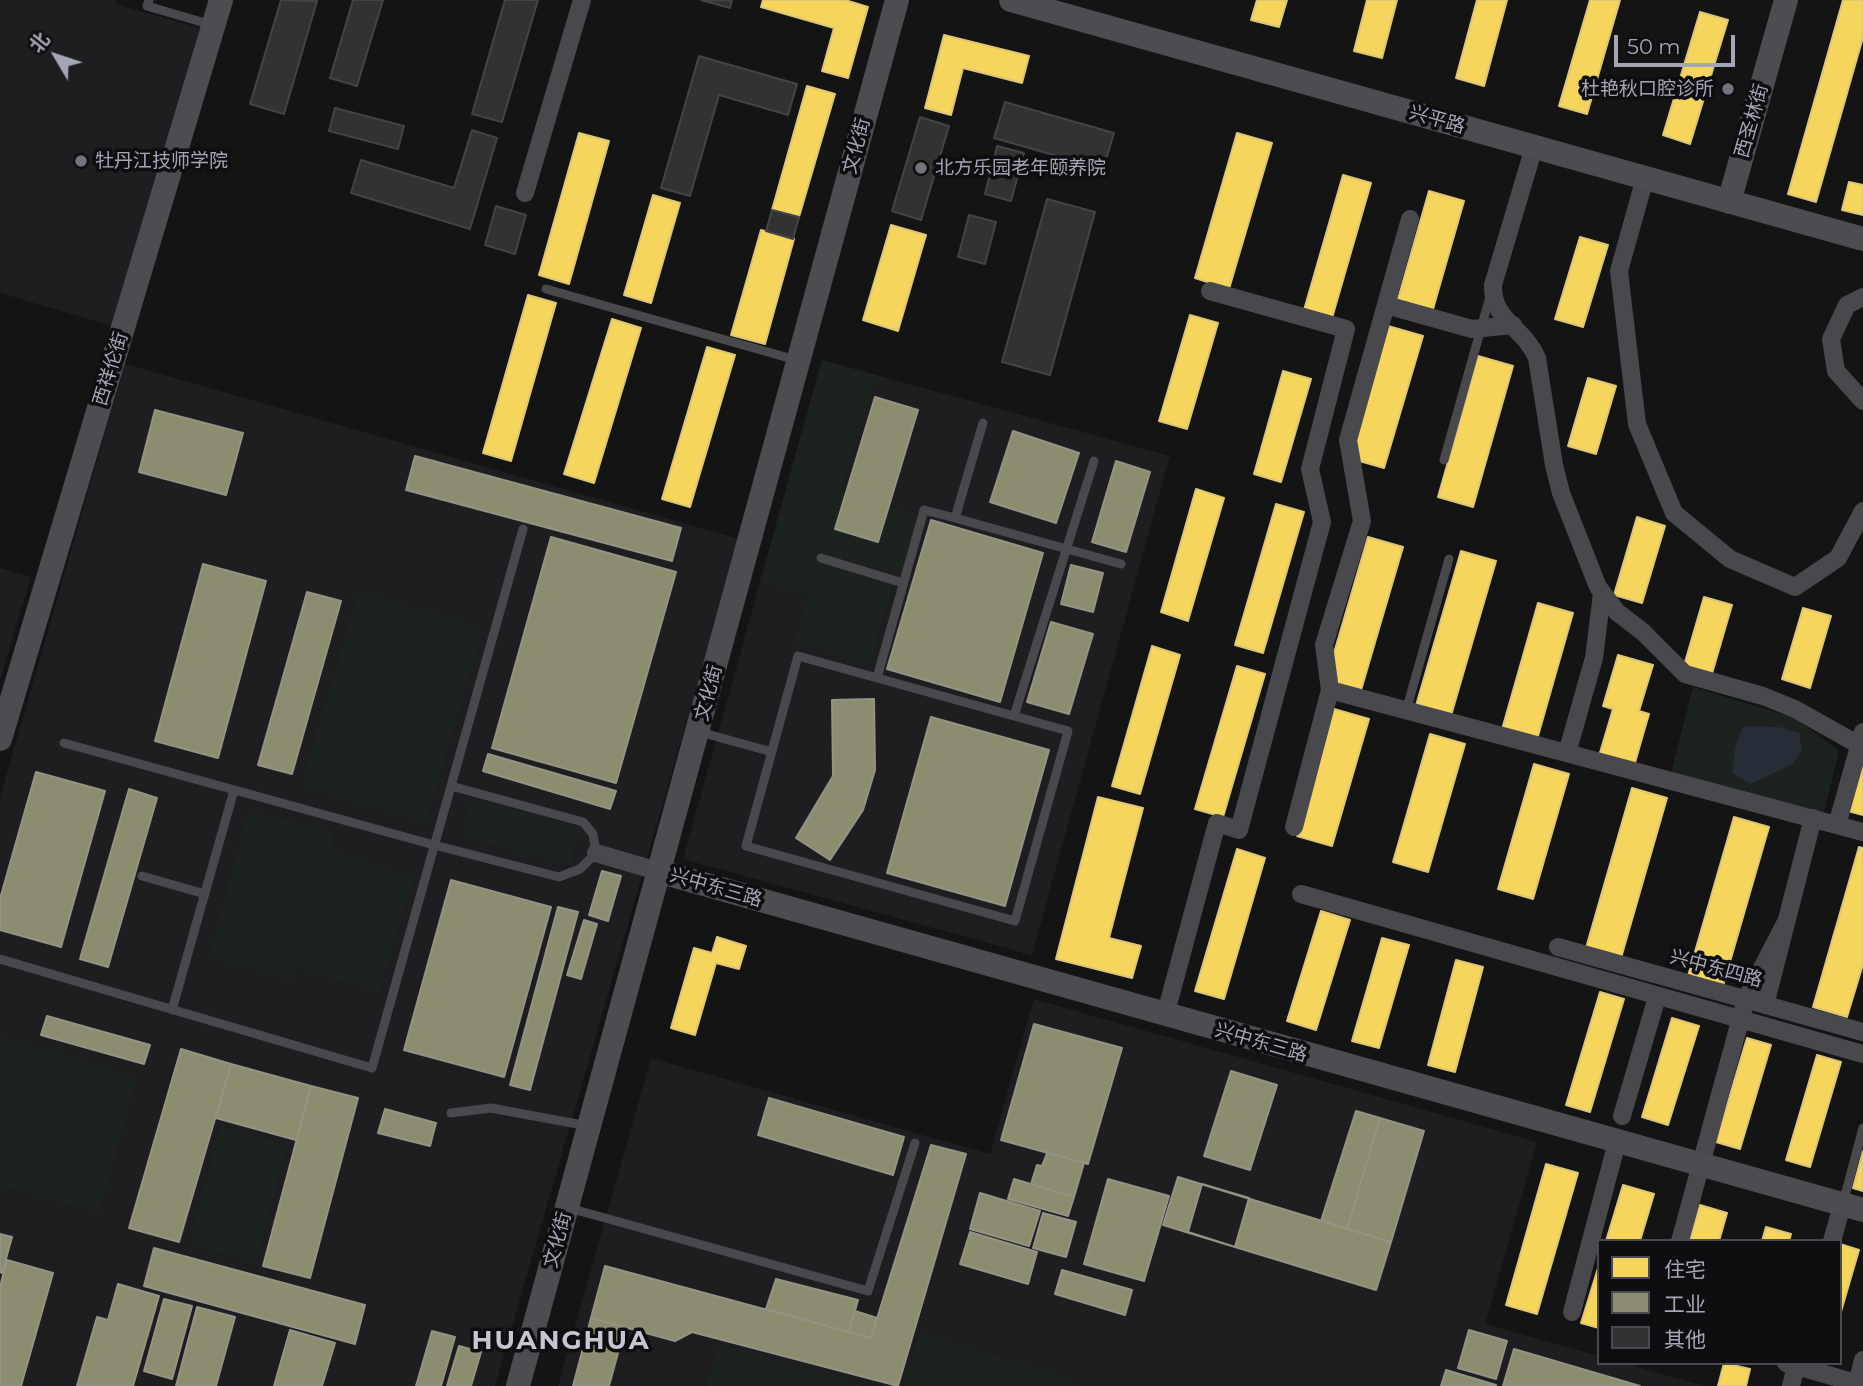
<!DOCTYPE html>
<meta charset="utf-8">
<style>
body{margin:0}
#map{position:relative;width:1863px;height:1386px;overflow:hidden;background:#141414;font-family:Montserrat,"Noto Sans SC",sans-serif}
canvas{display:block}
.legend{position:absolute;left:1597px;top:1239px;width:245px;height:126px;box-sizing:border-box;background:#0e0e10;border:2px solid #4a4b52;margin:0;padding:9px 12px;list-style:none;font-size:21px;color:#a4a6b6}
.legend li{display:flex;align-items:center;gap:14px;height:35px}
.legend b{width:35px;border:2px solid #4a4b52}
.north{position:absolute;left:21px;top:21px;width:70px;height:70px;-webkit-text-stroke:5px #0e0e10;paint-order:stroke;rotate:309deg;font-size:19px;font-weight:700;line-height:28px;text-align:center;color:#a4a6b6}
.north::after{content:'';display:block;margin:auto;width:24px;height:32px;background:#a4a6b6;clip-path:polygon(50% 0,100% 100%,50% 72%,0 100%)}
.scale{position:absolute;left:1614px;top:35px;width:121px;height:32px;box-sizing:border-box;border:4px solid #a4a6b6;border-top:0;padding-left:9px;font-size:21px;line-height:24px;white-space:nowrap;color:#a4a6b6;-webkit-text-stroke:5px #0e0e10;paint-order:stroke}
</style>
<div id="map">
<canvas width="1863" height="1386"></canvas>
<ul class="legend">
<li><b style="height:19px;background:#f6d55c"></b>住宅</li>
<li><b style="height:19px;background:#8c8c6e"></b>工业</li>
<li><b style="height:19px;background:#323233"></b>其他</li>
</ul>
<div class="north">北</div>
<div class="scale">50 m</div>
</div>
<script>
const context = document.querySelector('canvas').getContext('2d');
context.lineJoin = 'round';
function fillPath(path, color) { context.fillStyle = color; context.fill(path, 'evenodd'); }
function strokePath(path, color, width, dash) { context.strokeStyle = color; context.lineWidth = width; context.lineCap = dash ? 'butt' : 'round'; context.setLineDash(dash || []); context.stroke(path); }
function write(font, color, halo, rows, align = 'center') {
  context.font = font + ' Montserrat,"Noto Sans SC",sans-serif'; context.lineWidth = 7; context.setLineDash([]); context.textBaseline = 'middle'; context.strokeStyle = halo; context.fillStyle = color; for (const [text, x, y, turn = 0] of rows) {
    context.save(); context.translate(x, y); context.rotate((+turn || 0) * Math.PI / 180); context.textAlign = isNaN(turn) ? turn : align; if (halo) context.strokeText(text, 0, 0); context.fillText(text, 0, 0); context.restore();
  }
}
const built = new Path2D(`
 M 0,0 L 117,0 L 116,4 L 200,28 L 113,326 L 0,293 Z
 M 822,360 L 1170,456 L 1032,955 L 683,859 Z
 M 125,364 L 739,539 L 495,1386 L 0,1386 L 0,797 Z
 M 0,568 L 31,577 L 0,681 Z
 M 1034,999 L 1537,1142 L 1485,1324 L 1599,1356 L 1599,1363 L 1623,1363 L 1704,1386 L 558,1386 L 651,1058 L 990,1154 Z`);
const green = new Path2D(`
 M 822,360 L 876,375 L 841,491 L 926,518 L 908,576 L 822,554 L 820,562 L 893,584 L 869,664 L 795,642 L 809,595 L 760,582 Z
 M 359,591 L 483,628 L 426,823 L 301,786 Z
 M 1693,687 L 1795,718 L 1839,751 L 1824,812 L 1671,773 Z
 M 471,798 L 580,827 L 570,865 L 461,836 Z
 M 249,810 L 334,833 L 331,851 L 414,876 L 379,992 L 296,967 L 292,980 L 209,957 Z
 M 0,1036 L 137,1077 L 99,1213 L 0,1185 Z
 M 221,1127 L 287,1145 L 255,1262 L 189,1244 Z
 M 920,1333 L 1072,1379 L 1075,1386 L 904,1386 Z
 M 719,1344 L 863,1386 L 707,1386 Z`);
const water = new Path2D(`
 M 1743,726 L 1778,727 L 1799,733 L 1802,749 L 1793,764 L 1750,784 L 1732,773 L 1735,748 Z`);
const homes = new Path2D(`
 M 763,0 L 845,0 L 868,7 L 848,78 L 822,71 L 834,28 L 761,7 Z
 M 1257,0 L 1287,0 L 1279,27 L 1251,20 Z
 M 1367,0 L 1397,0 L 1382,58 L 1354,51 Z
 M 1477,0 L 1507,0 L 1484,86 L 1456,78 Z
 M 1590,0 L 1620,0 L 1587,114 L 1559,106 Z
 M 1843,0 L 1863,0 L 1863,37 L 1816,202 L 1788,194 Z
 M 1700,12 L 1728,20 L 1690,144 L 1663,135 Z
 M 944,35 L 1029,56 L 1022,83 L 963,68 L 951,115 L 925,108 Z
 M 807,86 L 835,94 L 799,217 L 772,210 Z
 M 579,133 L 609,141 L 569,284 L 539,275 Z
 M 1237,133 L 1272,143 L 1229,289 L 1195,278 Z
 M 1343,175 L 1371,183 L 1330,325 L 1302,317 Z
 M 1849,182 L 1863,185 L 1863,215 L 1842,210 Z
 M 1429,191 L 1464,201 L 1431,316 L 1396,306 Z
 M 653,195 L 680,203 L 651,303 L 624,295 Z
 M 891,225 L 926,235 L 898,331 L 863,320 Z
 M 761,230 L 794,239 L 765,344 L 731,335 Z
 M 1580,237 L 1608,245 L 1583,327 L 1555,319 Z
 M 528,295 L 556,303 L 511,461 L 483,453 Z
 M 1190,315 L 1218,323 L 1187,429 L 1159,421 Z
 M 612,319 L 641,328 L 594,483 L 564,474 Z
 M 1388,326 L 1423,336 L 1384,468 L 1349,458 Z
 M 707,347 L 735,355 L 690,507 L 662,499 Z
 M 1478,356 L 1513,366 L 1473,507 L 1438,497 Z
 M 1283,371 L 1311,379 L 1281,482 L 1254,474 Z
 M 1588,378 L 1616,386 L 1596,454 L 1568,446 Z
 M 1196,489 L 1224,498 L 1188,621 L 1161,612 Z
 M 1276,504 L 1304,512 L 1263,653 L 1235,645 Z
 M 1637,517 L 1665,526 L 1642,603 L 1614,595 Z
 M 1368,537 L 1403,547 L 1359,697 L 1324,687 Z
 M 1461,551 L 1496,561 L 1450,719 L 1415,709 Z
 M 1704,597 L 1732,605 L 1711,677 L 1683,669 Z
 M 1538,603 L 1573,613 L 1536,743 L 1501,733 Z
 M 1803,608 L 1831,616 L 1810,688 L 1782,679 Z
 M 1152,646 L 1180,655 L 1140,794 L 1112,786 Z
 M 1618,655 L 1653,665 L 1639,711 L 1649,714 L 1634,766 L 1599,756 L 1613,709 L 1603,706 Z
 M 1237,666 L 1265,674 L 1223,817 L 1195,809 Z
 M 1334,709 L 1369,719 L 1332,846 L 1297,836 Z
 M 1430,734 L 1465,744 L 1428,872 L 1393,862 Z
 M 1863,760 L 1863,815 L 1848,811 Z
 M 1534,764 L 1569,774 L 1533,899 L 1498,889 Z
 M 1632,788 L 1667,798 L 1621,958 L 1586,948 Z
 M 1098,797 L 1143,808 L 1109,938 L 1141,946 L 1132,978 L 1056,959 Z
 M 1734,817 L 1769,827 L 1723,986 L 1688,976 Z
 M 1859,847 L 1863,848 L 1863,964 L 1847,1017 L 1813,1007 Z
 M 1237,849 L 1265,858 L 1224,999 L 1195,991 Z
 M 1321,911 L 1350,920 L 1316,1030 L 1287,1021 Z
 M 717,937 L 746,946 L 739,969 L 716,963 L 695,1035 L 671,1028 L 694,948 L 712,953 Z
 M 1382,938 L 1409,945 L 1379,1048 L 1352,1041 Z
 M 1456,960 L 1483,967 L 1455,1072 L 1428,1065 Z
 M 1600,992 L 1624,999 L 1590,1112 L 1566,1105 Z
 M 1672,1018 L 1699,1026 L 1668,1125 L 1642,1117 Z
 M 1747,1038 L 1771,1045 L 1740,1149 L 1716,1142 Z
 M 1817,1055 L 1841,1062 L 1810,1167 L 1786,1160 Z
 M 1863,1151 L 1863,1191 L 1853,1188 Z
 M 1546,1164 L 1578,1173 L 1537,1314 L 1506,1305 Z
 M 1623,1185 L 1654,1194 L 1640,1241 L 1606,1241 Z
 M 1700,1205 L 1727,1213 L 1719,1241 L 1689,1241 Z
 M 1766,1227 L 1791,1234 L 1789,1241 L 1762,1241 Z
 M 1840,1244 L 1859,1250 L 1840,1315 Z
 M 1599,1265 L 1599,1328 L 1581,1323 Z
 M 1724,1363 L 1750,1369 L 1746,1386 L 1718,1386 Z`);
const industry = new Path2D(`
 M 875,397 L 918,410 L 878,542 L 835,529 Z
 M 155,410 L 243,433 L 226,495 L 139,472 Z
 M 1013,431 L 1079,453 L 1056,523 L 990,502 Z
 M 415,456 L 681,528 L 672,561 L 406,490 Z
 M 1116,461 L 1150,472 L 1126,552 L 1092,542 Z
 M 931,520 L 1043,553 L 1000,702 L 887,669 Z
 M 551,537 L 676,572 L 616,783 L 492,748 Z
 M 203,564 L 266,581 L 218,758 L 155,741 Z
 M 1071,565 L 1103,573 L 1093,612 L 1061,604 Z
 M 307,592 L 341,601 L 292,774 L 258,765 Z
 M 1051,622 L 1093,634 L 1069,714 L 1027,702 Z
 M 874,699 L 875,770 L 863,810 L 830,860 L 796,838 L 833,776 L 832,700 Z
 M 931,717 L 1049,750 L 1005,906 L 887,873 Z
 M 488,754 L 616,791 L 610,809 L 483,771 Z
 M 36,772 L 105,791 L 61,947 L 0,930 L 0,899 Z
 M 129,789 L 157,798 L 108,967 L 80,959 Z
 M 602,871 L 621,876 L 608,921 L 589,915 Z
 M 451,880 L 551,907 L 504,1077 L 404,1050 Z
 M 558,907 L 578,912 L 530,1090 L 510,1085 Z
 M 584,920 L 597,924 L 581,979 L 567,975 Z
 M 47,1016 L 150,1045 L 144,1064 L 41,1035 Z
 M 1034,1024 L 1122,1048 L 1088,1164 L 1001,1140 Z
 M 181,1049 L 231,1064 L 179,1242 L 129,1228 Z
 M 231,1064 L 311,1086 L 296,1140 L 216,1118 Z
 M 1231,1071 L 1277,1085 L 1250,1170 L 1204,1156 Z
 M 311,1086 L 358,1098 L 310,1278 L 263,1266 Z
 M 769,1098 L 904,1137 L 893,1175 L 758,1135 Z
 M 385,1109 L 436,1123 L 430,1146 L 378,1133 Z
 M 1356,1111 L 1380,1118 L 1347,1229 L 1321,1221 Z
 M 1380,1118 L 1424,1131 L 1391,1242 L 1347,1229 Z
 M 931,1145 L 966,1154 L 898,1386 L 692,1332 L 675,1341 L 591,1318 L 605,1266 L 871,1338 Z
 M 1047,1153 L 1084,1163 L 1074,1197 L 1031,1184 L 1037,1165 L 1042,1166 Z
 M 1178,1177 L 1391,1242 L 1376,1290 L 1163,1225 Z
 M 1014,1179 L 1074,1197 L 1068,1216 L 1008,1199 Z
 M 1108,1179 L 1169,1196 L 1144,1281 L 1084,1264 Z
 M 1202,1184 L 1249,1198 L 1235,1247 L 1188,1232 Z
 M 980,1193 L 1040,1211 L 1029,1246 L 970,1229 Z
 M 1043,1213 L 1076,1222 L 1066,1257 L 1033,1248 Z
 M 970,1232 L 1037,1252 L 1028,1284 L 960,1264 Z
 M 0,1234 L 12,1237 L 2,1273 L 0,1272 Z
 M 154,1248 L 365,1305 L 355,1344 L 144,1286 Z
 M 7,1260 L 53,1273 L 21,1386 L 0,1386 L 0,1287 Z
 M 1062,1270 L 1132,1290 L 1125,1315 L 1055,1294 Z
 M 776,1279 L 858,1300 L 849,1332 L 766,1309 Z
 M 118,1284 L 159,1296 L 133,1386 L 77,1386 L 97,1317 L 108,1320 Z
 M 164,1299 L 192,1306 L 172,1379 L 144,1371 Z
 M 197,1307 L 235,1317 L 216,1386 L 176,1386 Z
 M 855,1311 L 877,1318 L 871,1338 L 849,1332 Z
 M 591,1318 L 625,1327 L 609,1386 L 573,1386 Z
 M 290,1330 L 335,1343 L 322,1386 L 274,1386 Z
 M 1469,1330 L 1507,1341 L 1496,1379 L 1458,1368 Z
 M 432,1331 L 455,1337 L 441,1386 L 416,1386 Z
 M 459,1346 L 481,1352 L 471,1386 L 447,1386 Z
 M 1514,1349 L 1640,1386 L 1503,1386 Z
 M 1446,1370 L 1496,1385 L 1495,1386 L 1441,1386 Z`);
const building = new Path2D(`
 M 281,0 L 317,1 L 284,114 L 250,104 Z
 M 353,0 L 383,0 L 357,86 L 330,78 Z
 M 505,0 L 538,0 L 502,122 L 472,114 Z
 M 701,0 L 732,0 L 730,8 Z
 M 699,56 L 797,84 L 788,115 L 719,95 L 690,196 L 661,188 Z
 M 1005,102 L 1114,133 L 1103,169 L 994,138 Z
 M 335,108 L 404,126 L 398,149 L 329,131 Z
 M 920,117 L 949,126 L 921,220 L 892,211 Z
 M 472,130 L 497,138 L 470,229 L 351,193 L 361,160 L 454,188 Z
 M 997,146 L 1024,153 L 1011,201 L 985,194 Z
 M 1047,199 L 1095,212 L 1050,375 L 1002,362 Z
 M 496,206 L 526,215 L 515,254 L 485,245 Z
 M 772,210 L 799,217 L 793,239 L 766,231 Z
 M 969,215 L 996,222 L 985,264 L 958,257 Z`);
const lane = new Path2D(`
 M 149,0 L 147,6 L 212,25
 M 546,289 L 796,360
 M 983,423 L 955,518 L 1121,564
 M 1444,460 L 1491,293
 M 821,558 L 903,583
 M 798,656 L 1068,731 L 1015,921 L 746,846 Z
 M 877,678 L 924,510 L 955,518
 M 1406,711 L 1449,559
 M 1014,716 L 1094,461
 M 700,732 L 772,752
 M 64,743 L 434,845 L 559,877 L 580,869 L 596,853 L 593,834 L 583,822 L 451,786
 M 142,876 L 205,894
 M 0,959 L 372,1068 L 523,529
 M 172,1010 L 234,790
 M 451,1113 L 491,1108 L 588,1126
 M 1843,1203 L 1863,1128
 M 569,1208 L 868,1291 L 915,1143`);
const street = new Path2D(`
 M 1534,147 L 1493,285 C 1492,321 1523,326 1537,358 L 1554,465 L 1561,493 L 1598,587 L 1617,612 L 1643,632 L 1685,674 L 1763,696 L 1795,709 L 1859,745
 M 1645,178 L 1619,271 L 1637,424 L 1674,513 L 1730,559 L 1795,587 L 1838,558 L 1863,511
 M 525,193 L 582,0
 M 1863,297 L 1847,305 L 1831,339 L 1836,371 L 1863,401
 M 1386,305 L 1472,329 L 1513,325
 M 1330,690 L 1324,645 L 1362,521 L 1348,440 L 1410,219
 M 1567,753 L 1594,658 L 1602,593
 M 1837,825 L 1863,732
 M 1294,827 L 1330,690 L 1863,832
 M 596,853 L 661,872
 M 1301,894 L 1863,1054
 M 1558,947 L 1863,1032
 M 1765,1005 L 1813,818
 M 1165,1016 L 1217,823 L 1239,830 L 1322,522 L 1310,469 L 1346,329 L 1210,291
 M 1622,1116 L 1657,997
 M 1680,1241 L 1746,999 L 1787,920
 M 1832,1241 L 1842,1205
 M 1572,1312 L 1617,1142
 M 1786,1363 L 1863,1385
 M 1857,1383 L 1863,1360
 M 1791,1386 L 1796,1366`);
const secondary = new Path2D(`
 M 1011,0 L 1863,239
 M 1729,202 L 1786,0
 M 0,739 L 221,0
 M 661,872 L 1863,1210
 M 518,1386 L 897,0`);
const markers = [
 [1728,89,7,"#72737d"],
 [81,161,7,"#72737d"],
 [921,168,7,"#72737d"]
];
const poiNames = [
 ["杜艳秋口腔诊所",1714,89,"right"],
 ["牡丹江技师学院",95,161],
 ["北方乐园老年颐养院",935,168]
];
const streetNames = [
 ["兴平路",1437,120,16],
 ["西圣林街",1752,121,-74],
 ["文化街",857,146,-75],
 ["西祥伦街",111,369,-73],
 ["文化街",709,693,-75],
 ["兴中东三路",716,888,16],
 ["兴中东四路",1716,969,15],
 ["兴中东三路",1261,1043,16],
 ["文化街",558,1240,-75]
];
const districtNames = [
 ["HUANGHUA",561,1341]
];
fillPath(built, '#1e1e20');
fillPath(green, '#1c231e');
fillPath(water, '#272d36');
fillPath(homes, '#f6d55c');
strokePath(homes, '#ddc777', 2);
fillPath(industry, '#8c8c6e');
strokePath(industry, '#939484', 2);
fillPath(building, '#323233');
strokePath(building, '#434348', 2);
strokePath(lane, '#48484d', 9);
strokePath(street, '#48484d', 18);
strokePath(secondary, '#4c4c51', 24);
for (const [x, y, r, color] of markers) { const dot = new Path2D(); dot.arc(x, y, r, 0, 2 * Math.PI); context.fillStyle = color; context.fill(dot); strokePath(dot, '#0e0e10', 2.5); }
write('19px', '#a4a6b6', '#0e0e10', poiNames, 'left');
write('19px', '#a4a6b6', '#0e0e10', streetNames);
context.letterSpacing = '2px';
write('bold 26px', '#c5c6d2', '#0e0e10', districtNames);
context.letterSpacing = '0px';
</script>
